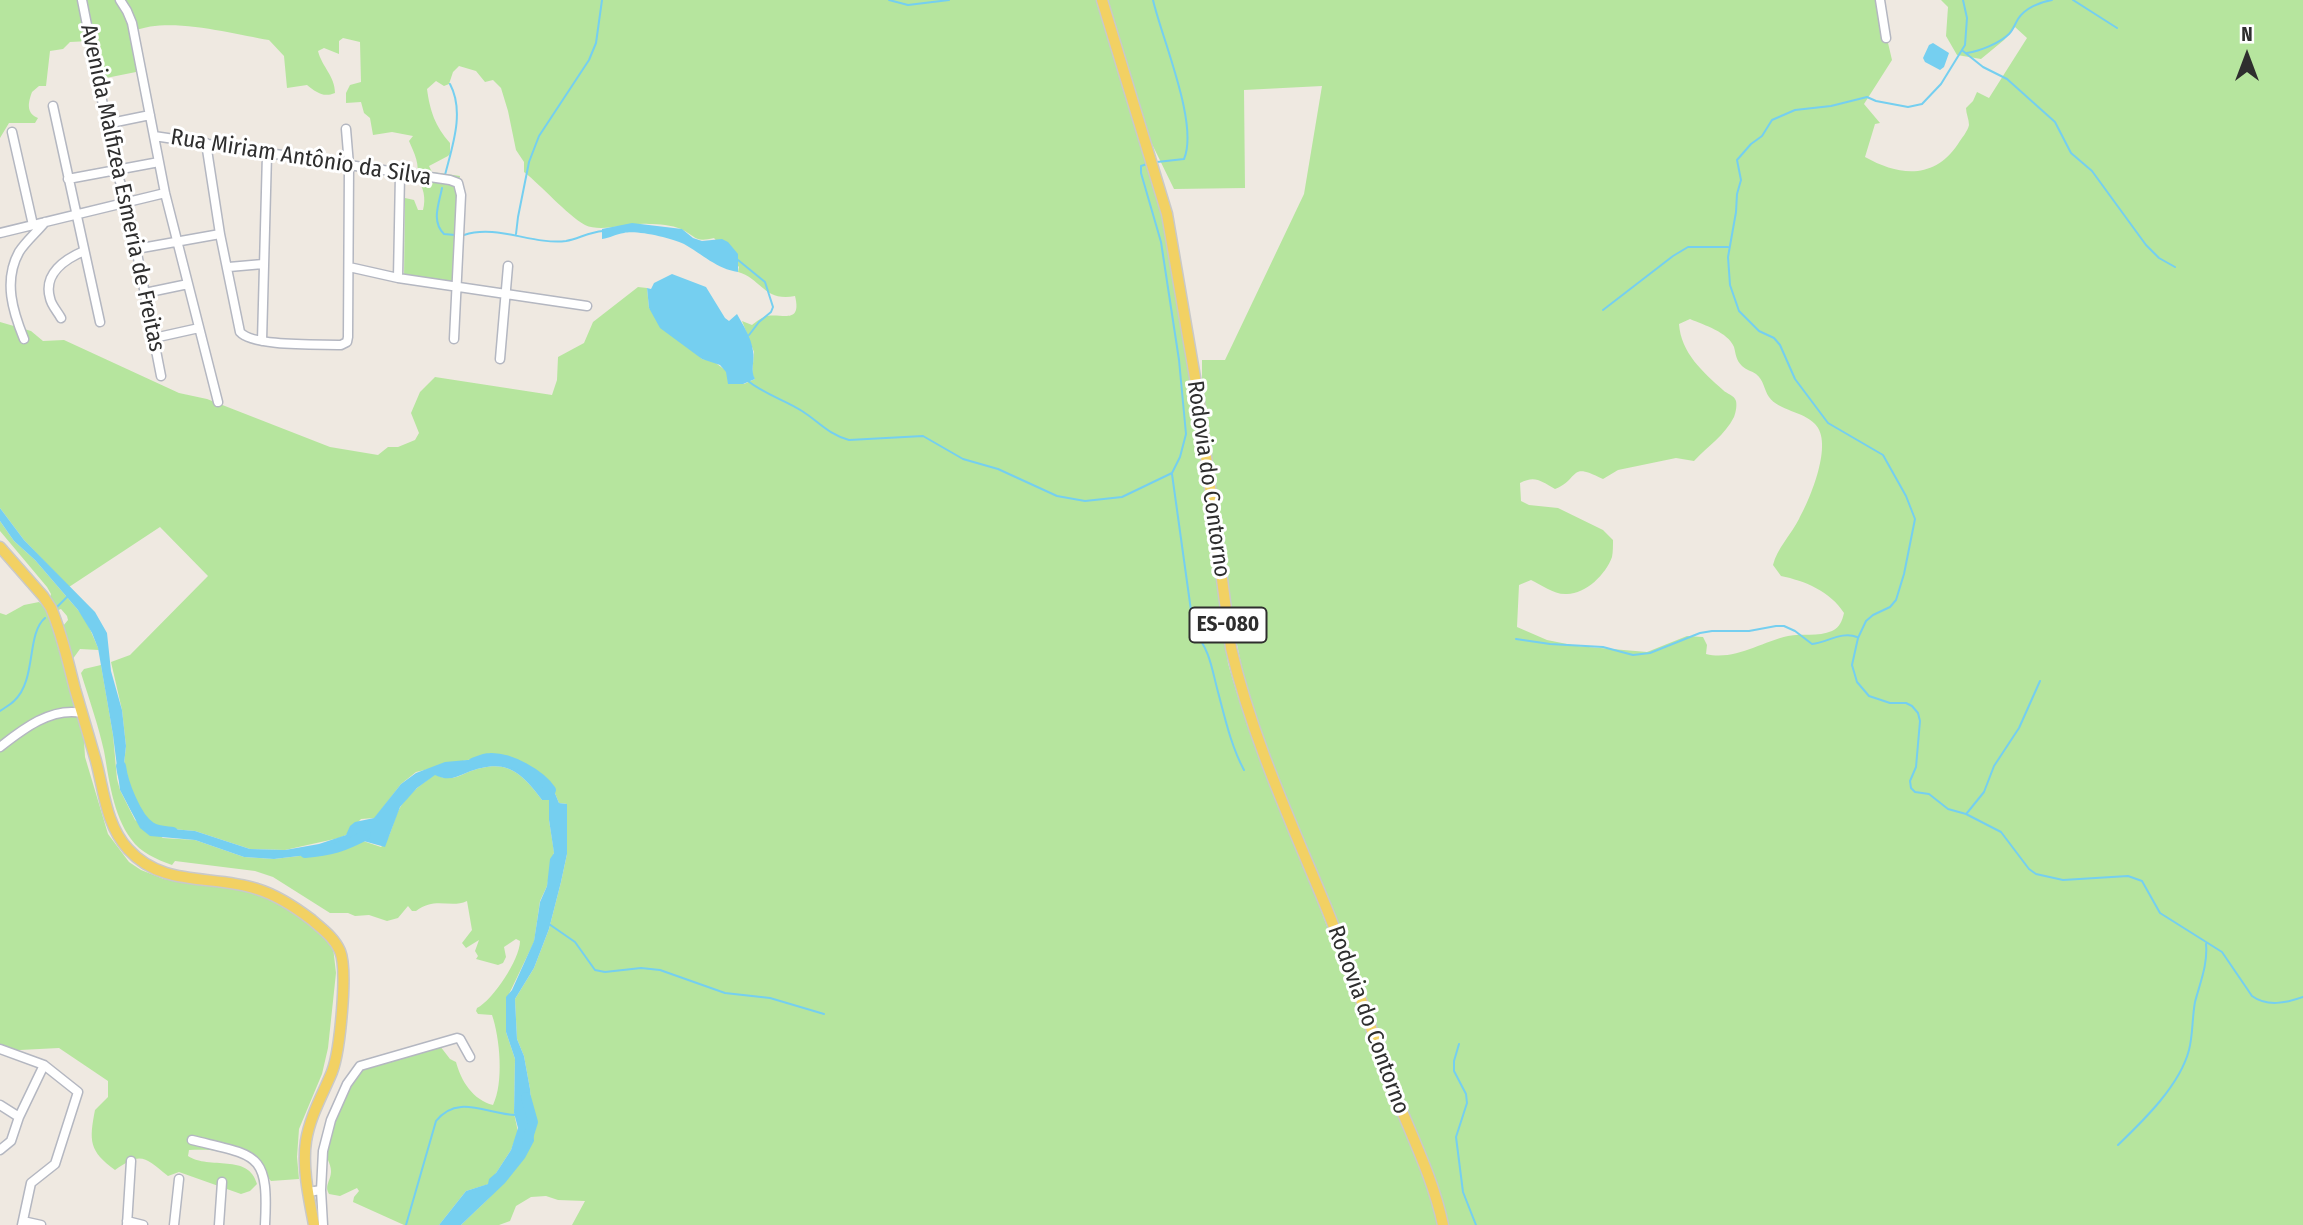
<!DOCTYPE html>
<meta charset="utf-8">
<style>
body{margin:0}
#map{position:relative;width:2303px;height:1225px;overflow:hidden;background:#efe9e1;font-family:"Fira Sans Condensed",sans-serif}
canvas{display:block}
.north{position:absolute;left:2212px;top:21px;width:70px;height:70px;-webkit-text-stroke:5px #fff;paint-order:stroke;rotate:0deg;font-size:19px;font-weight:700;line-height:28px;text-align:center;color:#2e2e2e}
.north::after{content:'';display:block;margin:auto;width:24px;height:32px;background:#2e2e2e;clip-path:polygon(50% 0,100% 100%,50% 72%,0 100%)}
</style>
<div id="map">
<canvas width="2303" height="1225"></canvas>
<div class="north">N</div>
</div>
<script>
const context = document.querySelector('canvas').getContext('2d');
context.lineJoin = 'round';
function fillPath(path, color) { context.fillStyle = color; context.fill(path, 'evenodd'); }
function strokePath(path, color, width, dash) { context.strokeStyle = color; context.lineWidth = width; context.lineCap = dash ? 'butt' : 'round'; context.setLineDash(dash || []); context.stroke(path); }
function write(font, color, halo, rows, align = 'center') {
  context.font = font + ' "Fira Sans Condensed",sans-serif'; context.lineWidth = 6; context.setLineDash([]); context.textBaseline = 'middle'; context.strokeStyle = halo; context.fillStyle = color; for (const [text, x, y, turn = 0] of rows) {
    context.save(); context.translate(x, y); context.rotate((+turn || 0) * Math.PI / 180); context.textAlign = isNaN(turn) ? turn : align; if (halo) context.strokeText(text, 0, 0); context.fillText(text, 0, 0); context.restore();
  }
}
const green = new Path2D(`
 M 0,0 L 1097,0 L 1162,204 L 1178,287 L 1228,663 C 1251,747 1288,827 1320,908 C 1353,994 1383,1082 1420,1167 L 1439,1225 L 572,1225 L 585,1201 L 558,1200 L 546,1196 L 531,1197 L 516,1206 L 510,1221 L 499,1225 L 461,1225 L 488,1199 L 533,1141 L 530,1089 L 524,1056 L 517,1039 L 515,999 L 534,968 L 549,929 L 561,882 L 567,854 L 567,804 L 559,803 L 552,786 L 530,774 L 515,762 L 495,758 L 467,760 L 416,772 L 401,784 L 375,818 L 361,819 L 346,835 L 339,838 L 285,850 L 250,849 L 195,831 L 172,829 L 153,830 L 146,827 L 137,813 L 124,784 L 124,764 L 126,746 L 122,710 L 111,662 L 130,655 L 208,576 L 160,527 L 69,587 L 24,540 L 0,508 L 0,322 L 31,331 L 43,341 L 64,340 L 179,393 L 207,399 L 330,447 L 378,455 L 388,447 L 398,447 L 415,440 L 419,433 L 411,413 L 420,392 L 435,377 L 552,395 L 557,380 L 558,357 L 584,343 L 593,322 L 638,287 L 647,288 L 649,308 L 702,359 L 713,361 L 744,384 L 755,379 L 752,375 L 754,352 L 742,321 L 752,325 C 756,322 762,317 767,316 C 782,313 802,325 795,296 C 764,302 762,279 738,272 L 739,267 L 714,238 C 694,243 696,236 681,229 C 672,225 658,224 649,224 C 629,222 602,233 585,225 C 566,214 542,186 524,172 L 524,162 L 516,150 L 508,111 L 501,88 L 493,80 L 485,82 L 476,71 L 459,66 L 453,72 L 449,84 L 444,86 L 436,81 L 427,89 C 430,111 435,126 450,143 L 450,154 L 448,156 L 429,166 L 432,172 L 460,176 L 457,190 L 454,286 L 404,279 L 405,198 L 414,200 L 418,210 L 423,210 C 426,199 424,186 416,179 C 421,165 414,153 409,141 L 413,136 L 392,132 L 373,135 L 370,118 L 364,113 L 361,102 L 346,103 L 346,93 L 350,85 L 361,82 L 360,42 L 343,38 L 339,41 L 339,54 L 324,48 L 318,51 C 322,67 335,76 335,93 C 323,98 316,92 307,85 L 287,88 L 284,56 L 269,40 C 233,34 169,16 134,31 L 141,71 L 96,80 L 90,41 L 70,42 L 63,49 L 50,51 L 46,86 L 39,86 L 32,92 C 28,103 26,113 38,118 L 35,123 L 9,123 L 0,138 Z
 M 1108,0 L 1878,0 L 1892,60 L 1864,104 L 1880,123 L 1875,124 L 1865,157 C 1899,176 1934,180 1958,144 C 1961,139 1968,131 1969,125 C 1969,119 1966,114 1966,108 L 1973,101 L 1977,92 L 1989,98 L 2027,38 L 2015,27 L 2004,40 L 1981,59 L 1957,55 L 1946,36 L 1948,7 L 1941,0 L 2303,0 L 2303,1225 L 1449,1225 L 1429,1166 L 1249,701 L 1232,621 L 1202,385 L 1202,360 L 1225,360 L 1304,194 L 1322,86 L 1244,90 L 1245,188 L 1174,189 L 1151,142 ZM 1690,319 C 1704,325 1728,332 1734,347 C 1736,355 1736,360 1742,366 C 1746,370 1752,371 1756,374 C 1764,380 1764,390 1769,397 C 1779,411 1803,411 1815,424 C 1834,443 1810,499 1799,519 C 1791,535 1777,548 1773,565 L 1781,576 C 1805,581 1830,591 1844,613 C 1842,621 1840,627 1832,631 C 1818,637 1802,633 1788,636 C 1761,642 1734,661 1706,654 L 1707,645 L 1703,637 L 1687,636 L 1647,652 L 1577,646 L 1547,640 L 1517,627 L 1519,585 L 1531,580 C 1542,585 1554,595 1567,594 C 1586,594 1606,574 1612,557 C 1613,552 1613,545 1613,540 L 1603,530 L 1558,508 L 1529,505 L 1521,501 L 1520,483 C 1535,475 1541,481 1555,489 C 1581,478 1568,461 1603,479 L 1618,470 L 1676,458 L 1694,461 C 1708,446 1725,435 1734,417 C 1736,412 1737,405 1736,401 C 1734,395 1727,394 1723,390 C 1703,372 1681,353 1679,324 Z
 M 0,521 L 14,541 L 35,560 L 78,610 L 86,620 L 99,650 L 80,649 L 72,660 L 63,626 L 68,620 L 67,616 L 61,609 L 56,611 L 49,600 L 51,594 L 47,587 L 0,531 Z
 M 39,602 L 48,612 L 56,629 L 84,740 L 85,757 L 108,834 L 129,862 L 141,870 L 164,879 L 246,888 L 281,900 L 322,934 L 333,947 L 336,973 L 328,1048 L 322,1074 L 299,1129 L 297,1157 L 299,1179 L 271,1181 C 250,1154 221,1148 189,1150 L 188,1156 C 209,1170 249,1153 257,1184 L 250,1191 L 241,1194 L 179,1172 L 168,1176 C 145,1157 141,1151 115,1170 C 89,1151 89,1141 95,1110 L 108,1097 L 108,1081 L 59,1048 L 0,1051 L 0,613 L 6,615 L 24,605 Z
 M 101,665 L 113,735 L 117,779 L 120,790 L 135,820 L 163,838 L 195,840 L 244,857 L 274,859 L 316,854 L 350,841 L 360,840 L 381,847 C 393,836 392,820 401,806 C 409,793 422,784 435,774 C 446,781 456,778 466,773 C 504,758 519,769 542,800 L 549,799 L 549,820 L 554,852 L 547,886 L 540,901 L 534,942 L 509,994 L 506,1032 L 515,1059 L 514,1113 L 518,1132 L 511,1150 L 489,1184 L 466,1191 L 439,1225 L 404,1225 L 353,1202 L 354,1197 L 359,1191 L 357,1188 L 340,1196 L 329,1194 C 324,1185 331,1181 331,1171 C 331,1163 325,1158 326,1148 C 334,1123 341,1088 362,1070 C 372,1061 424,1051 440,1046 L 450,1059 L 456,1062 C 461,1081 473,1100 493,1105 C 504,1083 500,1038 492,1015 L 478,1014 L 476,1011 L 477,1008 C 493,1000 520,959 520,941 L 516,939 L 504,947 L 506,957 L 503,963 L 498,965 L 476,959 L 478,956 L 475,951 L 479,940 L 466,948 L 462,943 L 472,930 L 467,901 C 450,909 436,896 416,911 L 412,911 L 408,906 L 398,918 L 387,921 L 369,915 L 355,916 L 348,913 L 330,913 L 273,877 L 255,871 L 175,861 L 172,865 C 156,859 141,853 131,839 C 113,815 109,779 104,751 C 98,724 89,699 81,673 L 84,669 Z`);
const water = new Path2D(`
 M 1933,43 L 1949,53 L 1944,67 L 1940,70 L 1925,62 L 1923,58 L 1929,45 Z
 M 632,223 L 682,229 L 693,238 L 702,241 L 722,239 L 728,242 L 738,254 L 738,272 C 717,269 702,254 684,244 C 671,238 637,230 624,233 C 616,234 610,238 602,239 L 602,229 Z
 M 672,274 L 706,287 L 725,318 L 729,321 L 737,314 C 743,325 751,337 753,351 C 755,360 750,371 755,379 L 743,384 L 728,384 L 726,372 L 720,365 L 702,359 L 660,328 L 649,308 L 647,288 L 651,289 L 654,283 Z
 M 0,508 L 24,540 L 95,612 L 107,633 L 111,671 L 122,710 L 126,746 L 124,764 L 124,784 L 137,813 L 146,827 L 153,830 L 172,829 L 195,831 L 250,849 L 285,850 L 319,844 L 346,835 L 350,826 L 355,822 L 374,818 L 401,784 L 416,773 L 445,762 L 467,760 L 509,759 L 552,786 L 559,803 L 567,804 L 567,854 L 561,882 L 549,929 L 534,968 L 515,999 L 517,1039 L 524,1056 L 530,1089 L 534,1141 L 525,1158 L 505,1183 L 461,1225 L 439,1225 L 466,1191 L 488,1184 L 489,1179 L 496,1173 L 511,1150 L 518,1128 L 514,1113 L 515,1059 L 506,1032 L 506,997 L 512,990 L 534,941 L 540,902 L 547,886 L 550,859 L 554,853 L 549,820 L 549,800 L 542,800 C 519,769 504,758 466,773 C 455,778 447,781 435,775 L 417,788 L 400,807 L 385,847 L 360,840 L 350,841 L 316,854 L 274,859 L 244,857 L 195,840 L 150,836 L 140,828 L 120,790 L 113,735 L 98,648 L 92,633 L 78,610 L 35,560 L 14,541 L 0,521 Z`);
const stream = new Path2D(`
 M 889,0 L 908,5 L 949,0
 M 1153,0 C 1162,39 1199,124 1184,159 L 1157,162
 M 1963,0 L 1967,18 L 1965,45 L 1941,84 L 1922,104 L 1908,107 L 1876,101 L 1867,97 L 1831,106 L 1795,110 L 1772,120 L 1762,136 L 1751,144 L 1737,160 L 1741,180 L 1737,194 L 1736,212 L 1728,257 L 1730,285 L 1739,311 L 1759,331 L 1774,338 L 1780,345 L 1795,379 L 1828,423 L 1883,455 L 1906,496 L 1915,519 L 1904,574 L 1896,600 L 1890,607 L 1873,615 L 1866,621 L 1858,638 L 1852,665 L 1857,682 L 1869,696 L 1890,703 L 1906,703 L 1912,706 L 1918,713 L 1920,721 L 1916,767 L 1910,781 L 1911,788 L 1915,792 L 1929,794 L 1948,809 L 1966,814 L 2001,832 L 2029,869 L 2036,874 L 2063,880 L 2128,876 L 2142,881 L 2160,913 L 2222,952 L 2252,996 C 2267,1007 2286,1003 2303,997
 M 2073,0 L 2117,28
 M 1963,51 L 1983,67 L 2007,79 L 2055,122 L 2071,153 L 2092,171 L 2146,245 L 2159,258 L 2175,267
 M 1967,53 C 1980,51 2000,43 2009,34 C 2013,30 2015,24 2018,19 C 2025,8 2040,2 2052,0
 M 445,175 C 452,147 465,112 450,84
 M 442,188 C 439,204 431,221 444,234 L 455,235
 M 516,234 L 518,217 L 529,162 L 539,136 L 589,60 L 596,43 L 602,0
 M 464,235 C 497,224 532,245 566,241 C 578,239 589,232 603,231
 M 738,260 L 765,282 L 773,307 L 771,312 L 759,322 L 749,335
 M 1603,310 L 1673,256 L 1688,247 L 1728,247
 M 748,381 C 764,394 785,400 802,411 C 818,421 829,435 849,440 L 923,436 L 963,459 L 998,469 L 1057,496 L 1085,501 L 1122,497 L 1172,473 L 1180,457 L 1186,434 L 1179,360 L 1161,242 L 1141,173 L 1141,166 L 1147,164
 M 1172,474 L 1194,632 C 1210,649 1212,670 1218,692 C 1225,718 1231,746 1244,770
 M 57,607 L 68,596
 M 1516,639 L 1550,644 L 1603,647 L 1633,655 L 1650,653 L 1700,633 L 1712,631 L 1749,631 L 1776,626 L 1784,626 L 1795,631 L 1812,644 C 1828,642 1842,631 1857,637
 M 0,711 C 4,708 10,705 14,701 C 37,680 26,634 45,618
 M 1967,813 L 1984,792 L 1994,766 L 2019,728 L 2040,681
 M 549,924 L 575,942 L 595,970 L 605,972 L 641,968 L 660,970 L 725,993 L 770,998 L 824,1014
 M 1459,1044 L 1454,1061 L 1454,1071 L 1466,1094 L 1467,1103 L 1456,1137 L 1463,1192 L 1476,1225
 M 2118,1145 C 2144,1120 2180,1085 2189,1050 C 2193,1035 2192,1018 2195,1002 C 2200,983 2208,964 2206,944
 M 406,1225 L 436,1121 C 458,1093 488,1115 516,1115`);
const river = new Path2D(`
 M 473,763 C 478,761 484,758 490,758 C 510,757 540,774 551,790
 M 121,766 C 123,782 136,818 151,827 C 157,831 166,831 173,832
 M 305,853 C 331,851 343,847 366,835
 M 526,1097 L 533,1122 L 527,1141`);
const minor = new Path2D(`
 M 82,0 L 116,170 L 127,202 L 161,376
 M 120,0 L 127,11 L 132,23 L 165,193 L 218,402
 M 1880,0 L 1886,38
 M 53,106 L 100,322
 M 106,124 L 150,115
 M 12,132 L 33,225
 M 154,136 L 450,180 L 458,183 L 461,195 L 454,339
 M 206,143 L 220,234 L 240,332 C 253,347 320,344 341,345 L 347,342 L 348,337 L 349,165 L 346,129
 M 68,179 L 159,162
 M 0,233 L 165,193
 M 136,249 L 220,234
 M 229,267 L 263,264
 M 349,267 L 398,278 L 587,306
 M 398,278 L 400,174
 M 145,293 L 188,284
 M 61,318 C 58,312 51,305 50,298 C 43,274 65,259 84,251
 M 154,338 L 199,328
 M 24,339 C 13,312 3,281 19,252 C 26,241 37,232 45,222
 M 262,341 L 267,154
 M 500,359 L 508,266
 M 0,747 C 23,729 51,707 82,713
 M 0,1049 L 44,1065 L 78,1092 L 55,1164 L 31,1183 L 22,1225
 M 0,1105 L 19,1117
 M 192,1140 C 257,1156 269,1151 265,1225
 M 0,1150 L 11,1141 L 19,1117 L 44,1065
 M 321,1190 L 323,1225
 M 308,1192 L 321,1190 L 323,1151 L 331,1120 L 347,1084 L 360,1066 L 457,1038 L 460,1039 L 470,1057
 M 23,1221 L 41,1225
 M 127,1221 L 143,1225
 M 127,1225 L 131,1161
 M 174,1225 L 179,1179
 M 219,1225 L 222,1182`);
const major = new Path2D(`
 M 1102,0 L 1167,214 L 1198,395 L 1231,648 C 1252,738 1291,822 1326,907 C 1350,966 1370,1026 1392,1086 C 1409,1131 1433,1177 1443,1225
 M 0,547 L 43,596 L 51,608 C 62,634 68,662 75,689 C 82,713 89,737 96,761 C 104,791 106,825 128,849 C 163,888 212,874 257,889 C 277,895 295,907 312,920 C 322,929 334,937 340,951 C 348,970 340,1051 332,1072 C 323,1094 310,1116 306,1141 C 302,1168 309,1198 314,1225`);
const shields = [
 [1228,625,77]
];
const shieldNames = [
 ["ES-080",1228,625]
];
const streetNames = [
 ["Rua Miriam Antônio da Silva",301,158,9],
 ["Avenida Malfizea Esmeria de Freitas",122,188,78],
 ["Rodovia do Contorno",1208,479,82],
 ["Rodovia do Contorno",1368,1020,70]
];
fillPath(green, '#b6e59e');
fillPath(water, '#75cff0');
strokePath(stream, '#75cff0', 2);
strokePath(river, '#75cff0', 10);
strokePath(minor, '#b4b7c1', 11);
strokePath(major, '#c9c9c9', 13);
strokePath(minor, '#fff', 8);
strokePath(major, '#f2d163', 10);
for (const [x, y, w] of shields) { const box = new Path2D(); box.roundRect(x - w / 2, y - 17.5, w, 35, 5); context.fillStyle = '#fff'; context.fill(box); strokePath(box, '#2e2e2e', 2); }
write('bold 21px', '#2e2e2e', null, shieldNames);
write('23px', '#2e2e2e', '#fff', streetNames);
</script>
